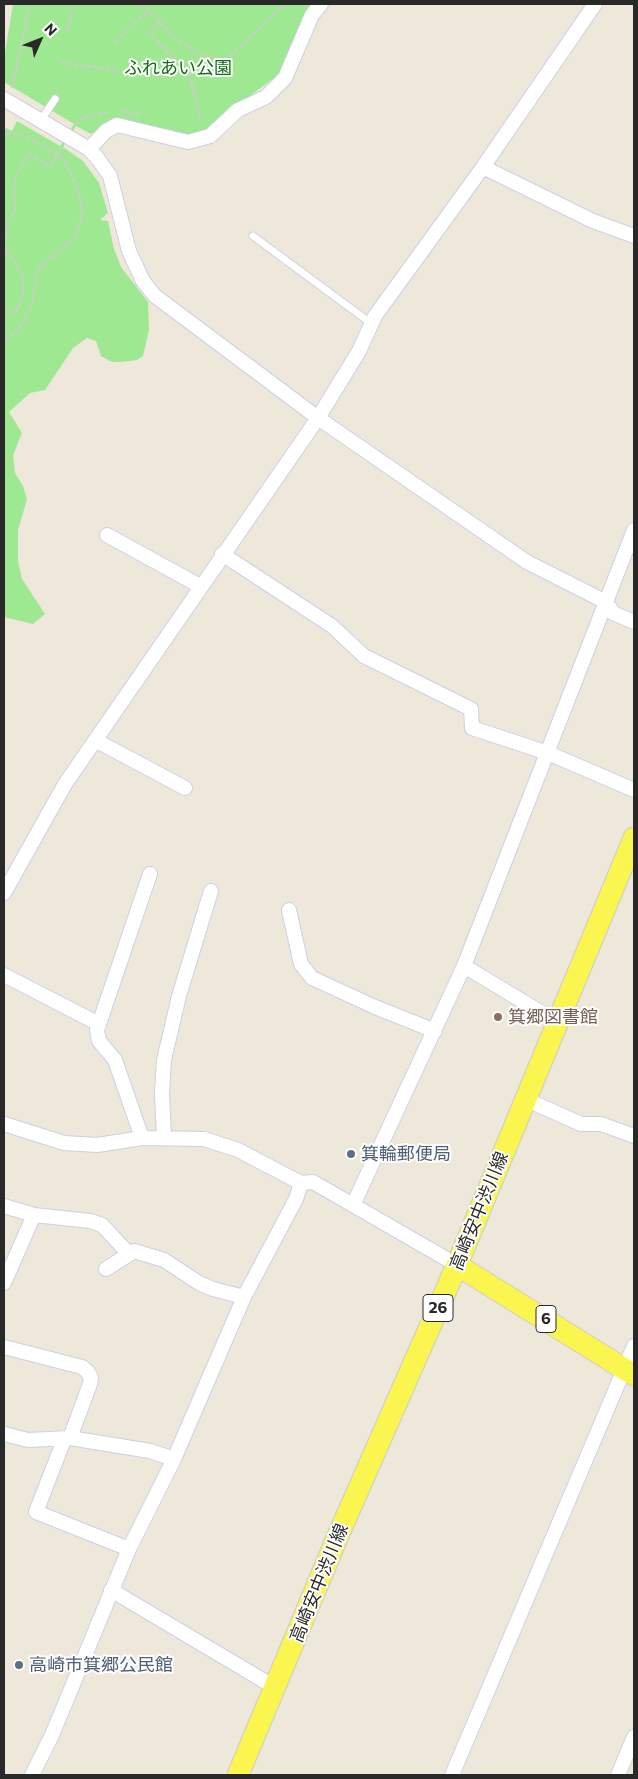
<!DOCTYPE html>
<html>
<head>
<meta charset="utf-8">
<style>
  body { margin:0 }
  #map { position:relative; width:638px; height:1779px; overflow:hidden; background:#ede8da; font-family:Commissioner,sans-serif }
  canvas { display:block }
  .frame { position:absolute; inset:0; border:5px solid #292929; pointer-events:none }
  .north { position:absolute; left:15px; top:15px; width:50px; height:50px; -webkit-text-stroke:4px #fff; paint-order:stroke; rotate:46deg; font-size:14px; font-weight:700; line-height:20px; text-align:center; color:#292929 }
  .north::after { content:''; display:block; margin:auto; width:18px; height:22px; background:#292929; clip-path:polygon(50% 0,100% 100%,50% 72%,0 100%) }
</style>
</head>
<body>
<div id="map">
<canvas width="638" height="1779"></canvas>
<div class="frame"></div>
<div class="north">N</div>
</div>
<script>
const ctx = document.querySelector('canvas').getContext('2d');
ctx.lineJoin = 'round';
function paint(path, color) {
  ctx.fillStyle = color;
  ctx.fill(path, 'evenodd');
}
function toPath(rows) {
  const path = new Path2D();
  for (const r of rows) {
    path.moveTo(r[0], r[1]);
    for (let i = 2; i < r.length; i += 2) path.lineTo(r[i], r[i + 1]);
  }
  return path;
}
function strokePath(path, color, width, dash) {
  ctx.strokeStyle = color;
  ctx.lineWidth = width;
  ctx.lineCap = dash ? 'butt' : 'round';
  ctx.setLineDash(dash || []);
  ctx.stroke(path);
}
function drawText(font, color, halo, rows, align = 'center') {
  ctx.font = font + ' Commissioner,"Noto Sans JP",sans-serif';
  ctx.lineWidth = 4;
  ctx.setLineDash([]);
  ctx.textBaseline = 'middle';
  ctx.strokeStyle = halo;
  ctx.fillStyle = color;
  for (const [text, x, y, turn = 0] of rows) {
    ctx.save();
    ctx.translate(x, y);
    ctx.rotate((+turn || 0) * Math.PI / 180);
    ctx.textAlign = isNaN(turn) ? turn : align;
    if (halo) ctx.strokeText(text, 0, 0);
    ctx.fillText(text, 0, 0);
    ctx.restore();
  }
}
const green = toPath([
  [13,4,313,4,286,64,278,75,235,107,214,127,197,137,109,122,91,134,76,126,63,147,83,161,99,183,108,213,100,220,108,221,114,249,121,267,148,302,149,330,143,356,137,360,122,362,112,362,101,356,96,341,87,338,73,348,45,390,30,393,9,412,22,433,13,455,15,473,23,486,27,499,18,530,18,561,22,579,45,614,33,624,4,617,4,133,6,128,12,131,17,121,60,146,74,124,4,82,4,59]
]);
const path = toPath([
  [142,4,175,38,205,57,224,62,285,4],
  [160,21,150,33,190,76,201,123],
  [66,32,72,10],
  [115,42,149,10],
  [61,63,120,70],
  [12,88,30,4],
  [123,111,142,115],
  [75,125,83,117,110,112],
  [4,260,6,230,15,210,14,186,15,177,30,154,50,167,62,147],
  [4,317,10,312,16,312,24,291,22,274,6,249],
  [4,339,13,334,24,321,32,304,38,267,67,245,76,235,82,215,80,196,68,166,58,155,25,136,7,133]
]);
const service = toPath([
  [41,120,55,99],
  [253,236,372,324]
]);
const minor = toPath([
  [4,99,89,149,98,159,110,176,129,251,143,281,155,296,318,418,527,562,606,602,613,613,634,622],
  [89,149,106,131,117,125,188,142,210,136,238,110,266,97,285,78,312,15,321,4],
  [483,167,593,221,634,236],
  [107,535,200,586],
  [222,554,332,626,364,656,471,709,472,728,548,753,634,790],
  [95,740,185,788],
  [4,893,65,784,318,418,359,351,375,316,483,167,595,4],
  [289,910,301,964,312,978,375,1007,435,1031],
  [464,966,557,1022],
  [4,975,99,1024],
  [525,1099,581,1124,601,1124,634,1136],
  [4,1124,64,1143,97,1145,142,1138,204,1139,238,1150,301,1183],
  [164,1137,162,1094,164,1060,179,996,211,891],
  [142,1138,115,1060,99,1041,97,1030,150,874],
  [353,1205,464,966,634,530],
  [4,1206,34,1215,90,1221,102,1225,128,1253],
  [106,1269,134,1251,164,1260,199,1283,213,1289,244,1297],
  [4,1283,34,1215],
  [4,1347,82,1367,88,1372,91,1378,90,1384,70,1438],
  [4,1434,28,1440,70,1438,150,1451,174,1459],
  [64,1440,36,1512,129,1549],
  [111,1590,276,1688],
  [32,1775,52,1735,129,1549,174,1459,244,1297,296,1199,301,1183,313,1182,457,1265],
  [452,1775,634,1346],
  [618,1775,634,1737]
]);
const primary = toPath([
  [457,1265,634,1375],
  [238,1775,337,1538,457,1265,634,838]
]);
const markers = [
  [498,1017,5,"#8d6e63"],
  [351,1154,5,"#5c6f8a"],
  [19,1665,5,"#5c6f8a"]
];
const shields = [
  [438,1308,30],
  [546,1319,20]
];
const shieldNames = [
  ["26",438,1308],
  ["6",546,1319]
];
const parkNames = [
  ["ふれあい公園",178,68]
];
const educationNames = [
  ["箕郷図書館",508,1017]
];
const serviceNames = [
  ["箕輪郵便局",361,1154],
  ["高崎市箕郷公民館",29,1665]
];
const streetNames = [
  ["高崎安中渋川線",479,1211,-68],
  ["高崎安中渋川線",319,1583,-68]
];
paint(green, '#9ee891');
strokePath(service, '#cfcfe3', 9);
strokePath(minor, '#cfcfe3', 16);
strokePath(primary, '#ccc', 23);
strokePath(path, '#ccc', 2.5, [4, 2.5]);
strokePath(service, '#fff', 7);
strokePath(minor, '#fff', 14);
strokePath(primary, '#fbf550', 21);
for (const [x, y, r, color] of markers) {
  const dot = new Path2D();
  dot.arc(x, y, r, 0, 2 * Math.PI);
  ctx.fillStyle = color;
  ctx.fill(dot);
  strokePath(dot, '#fff', 2);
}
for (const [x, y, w] of shields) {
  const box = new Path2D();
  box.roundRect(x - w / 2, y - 13.5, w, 27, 4);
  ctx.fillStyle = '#fff';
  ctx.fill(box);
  strokePath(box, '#292929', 1);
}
drawText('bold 16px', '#292929', null, shieldNames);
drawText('18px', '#156b14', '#fff', parkNames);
drawText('18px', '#785e54', '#fff', educationNames, 'left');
drawText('18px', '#4e5e75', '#fff', serviceNames, 'left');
drawText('18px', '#292929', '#fff', streetNames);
</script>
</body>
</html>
